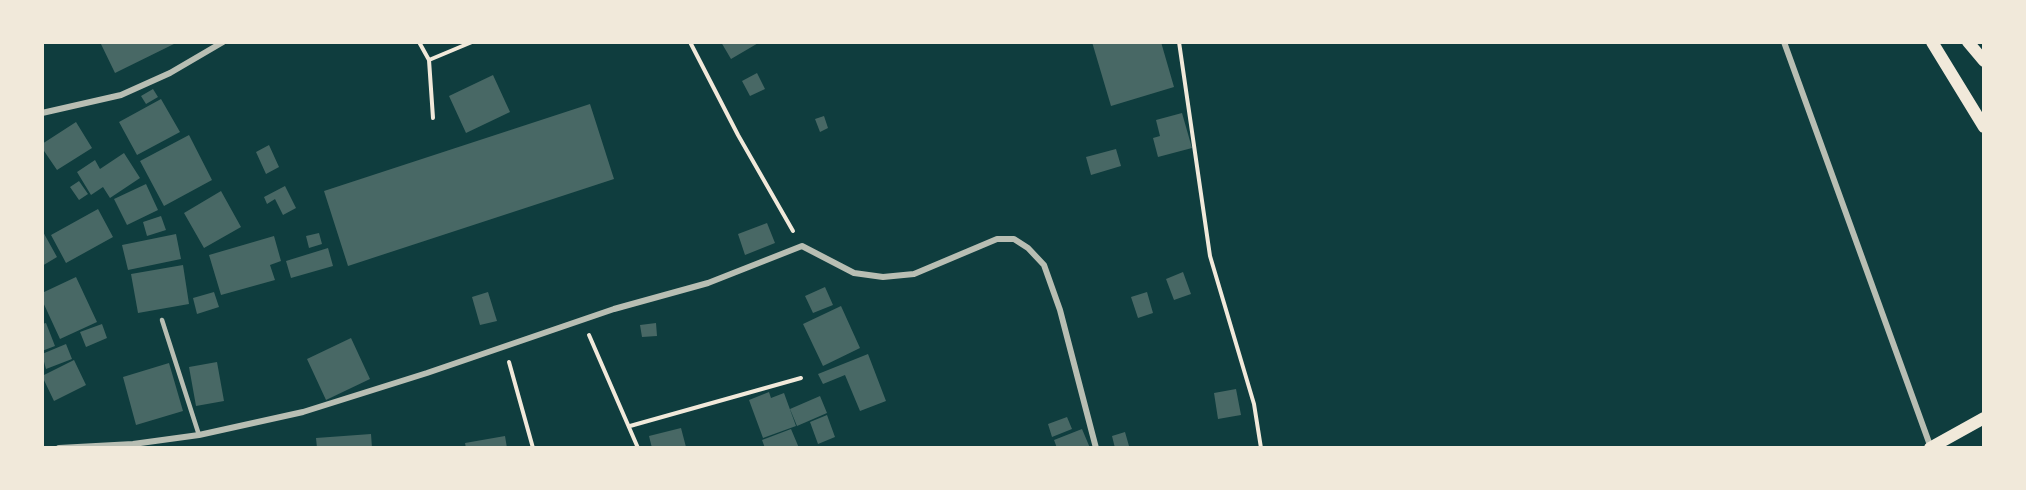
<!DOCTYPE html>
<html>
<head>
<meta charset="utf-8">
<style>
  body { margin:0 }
  #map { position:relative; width:2026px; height:490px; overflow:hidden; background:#0f3d3e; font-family:Roboto,sans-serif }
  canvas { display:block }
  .frame { position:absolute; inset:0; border:44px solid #f1e9da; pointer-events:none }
</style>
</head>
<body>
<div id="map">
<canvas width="2026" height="490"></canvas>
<div class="frame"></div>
</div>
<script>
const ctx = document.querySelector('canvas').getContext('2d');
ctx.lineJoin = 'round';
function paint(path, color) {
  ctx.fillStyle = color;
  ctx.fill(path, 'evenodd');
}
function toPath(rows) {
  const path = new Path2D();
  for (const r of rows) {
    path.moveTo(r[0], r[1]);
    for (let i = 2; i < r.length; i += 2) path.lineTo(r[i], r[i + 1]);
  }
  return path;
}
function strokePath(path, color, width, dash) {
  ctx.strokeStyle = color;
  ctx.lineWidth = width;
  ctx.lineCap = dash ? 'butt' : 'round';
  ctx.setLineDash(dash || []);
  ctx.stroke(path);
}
const building = toPath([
  [100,42,178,42,115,73],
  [721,42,760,42,731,59],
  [1092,42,1161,42,1174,87,1111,106],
  [757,73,765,89,750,96,742,81],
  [493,75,510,112,466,133,449,96],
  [153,89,158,97,146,104,141,96],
  [161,99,180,132,137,155,119,122],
  [590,104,614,179,348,266,324,191],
  [1182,113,1192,148,1158,157,1153,138,1160,136,1156,120],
  [824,116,828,128,820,132,815,119],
  [76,122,92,148,57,170,42,148,42,144],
  [189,135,212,180,164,206,140,161],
  [269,145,279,167,266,174,256,152],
  [1116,149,1121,166,1091,175,1086,157],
  [124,153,140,178,110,198,103,187,91,195,77,172,95,160,100,169],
  [79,181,88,194,79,200,70,187],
  [146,184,158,210,127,225,114,199],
  [285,186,296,208,283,215,275,199,267,204,264,197],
  [221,191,241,227,204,248,184,213],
  [98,209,113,237,66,263,51,235],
  [161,216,166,230,147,236,143,222],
  [767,223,775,243,745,255,738,234],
  [42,230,57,257,42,266],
  [319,233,322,244,309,248,306,236],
  [176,234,181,259,128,270,122,245],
  [274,236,281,261,270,265,275,280,221,295,209,255],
  [328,248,333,266,291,278,286,261],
  [183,265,189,304,138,313,131,274],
  [1183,272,1191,294,1174,300,1166,279],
  [76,277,97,322,60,339,42,300,42,293],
  [825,287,833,305,813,313,805,296],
  [214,292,219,307,197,314,193,298],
  [488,292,497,321,480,325,472,297],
  [1147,292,1153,313,1138,318,1131,297],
  [841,306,860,348,823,366,803,324],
  [46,323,55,346,42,351,42,324],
  [656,323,657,336,642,337,640,325],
  [102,324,107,338,86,347,80,332],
  [351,338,370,379,326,400,307,359],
  [66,344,72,359,46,369,42,354],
  [868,354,886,401,860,411,845,375,823,384,818,374],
  [74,360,86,385,54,401,42,376],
  [217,362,224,401,196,406,189,367],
  [169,363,183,411,136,425,123,377],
  [1236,389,1241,415,1218,419,1214,393],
  [769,392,771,398,784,393,796,426,763,438,749,400],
  [820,396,827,413,797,426,790,409],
  [827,415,835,437,818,444,810,422],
  [1067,417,1072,429,1052,437,1048,424],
  [681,428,686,447,652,448,649,436],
  [791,429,799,448,765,448,762,440],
  [1082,429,1090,448,1057,448,1054,440],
  [1125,432,1129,446,1115,448,1112,436],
  [371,434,372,448,317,448,316,438],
  [505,436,507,448,466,448,465,443]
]);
const path = toPath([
  [419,42,429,60,433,118],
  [690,42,738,135,793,231],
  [1179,42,1210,256,1254,404,1261,448],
  [429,60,472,42],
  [589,335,638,448],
  [509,362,533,448],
  [630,426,801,378]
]);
const service = toPath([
  [162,320,199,435]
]);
const minor = toPath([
  [1784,42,1931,448],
  [42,113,121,95,170,73,223,42],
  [59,448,133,444,199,435,303,412,427,373,614,309,708,283,802,246,854,273,883,277,914,274,997,239,1014,239,1028,248,1044,265,1060,310,1096,448]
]);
const secondary = toPath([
  [1932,42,1984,127],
  [1968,42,1984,61],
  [1930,448,1984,418]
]);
paint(building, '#486865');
strokePath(path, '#f1e9da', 4);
strokePath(service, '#b8beb3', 4.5);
strokePath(minor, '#b8beb3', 6);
strokePath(secondary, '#f1e9da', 12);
</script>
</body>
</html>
